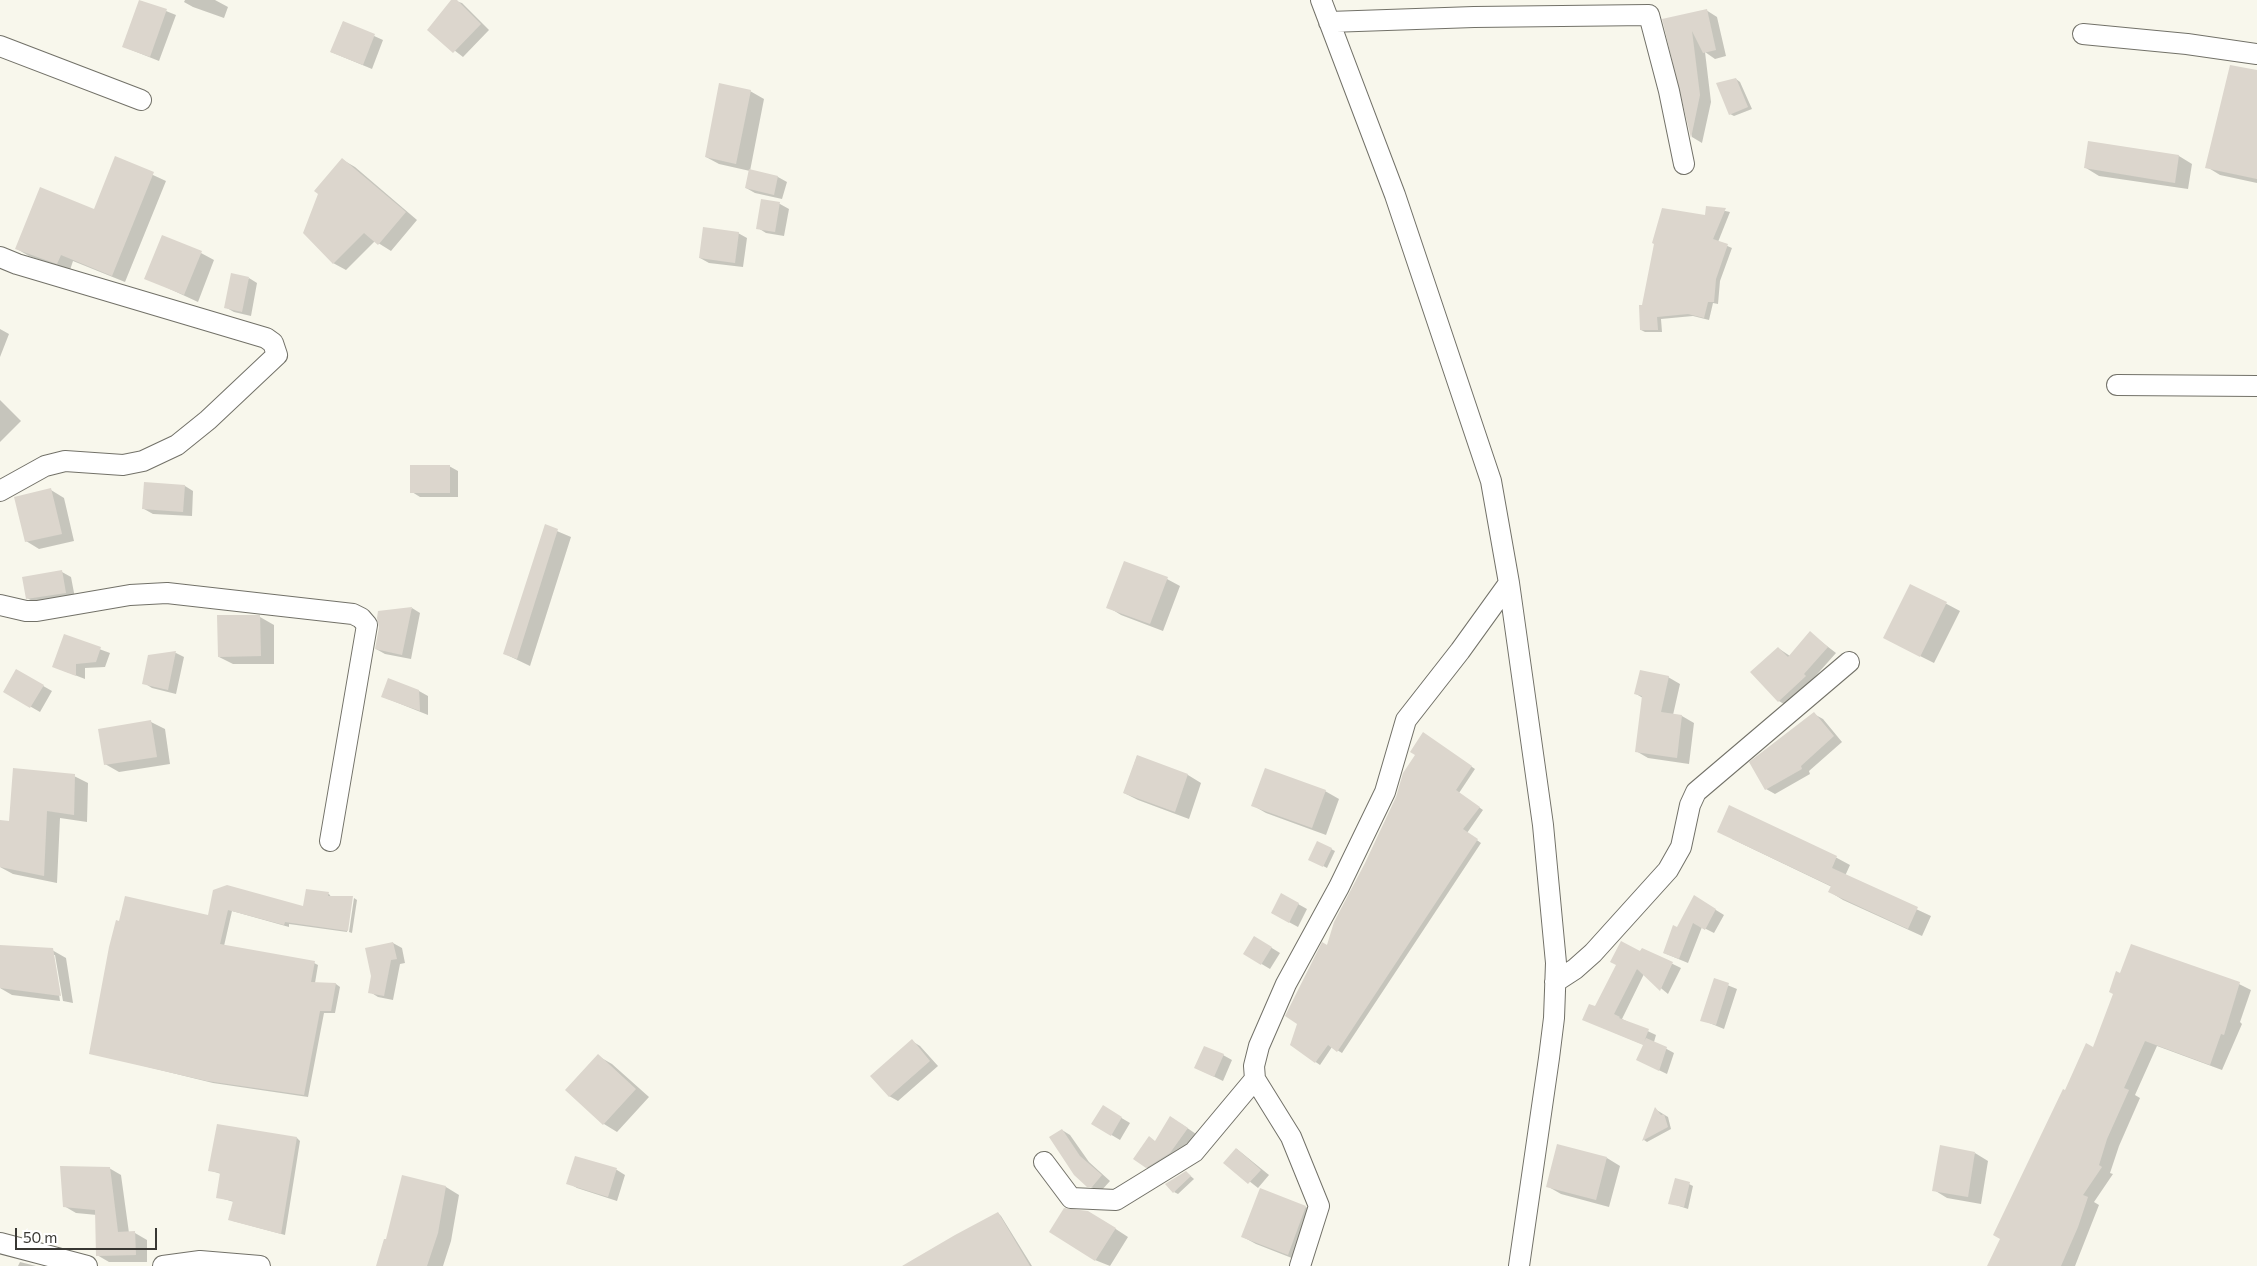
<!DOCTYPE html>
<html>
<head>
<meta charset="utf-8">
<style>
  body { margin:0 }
  #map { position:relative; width:2257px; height:1266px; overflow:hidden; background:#f8f7ec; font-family:Commissioner,sans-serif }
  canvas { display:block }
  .scale { position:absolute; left:15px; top:1228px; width:142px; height:22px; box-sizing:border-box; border:2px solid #383733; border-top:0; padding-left:6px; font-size:15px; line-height:18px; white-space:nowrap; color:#383733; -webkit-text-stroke:4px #fff; paint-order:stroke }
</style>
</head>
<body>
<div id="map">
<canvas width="2257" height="1266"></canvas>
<div class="scale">50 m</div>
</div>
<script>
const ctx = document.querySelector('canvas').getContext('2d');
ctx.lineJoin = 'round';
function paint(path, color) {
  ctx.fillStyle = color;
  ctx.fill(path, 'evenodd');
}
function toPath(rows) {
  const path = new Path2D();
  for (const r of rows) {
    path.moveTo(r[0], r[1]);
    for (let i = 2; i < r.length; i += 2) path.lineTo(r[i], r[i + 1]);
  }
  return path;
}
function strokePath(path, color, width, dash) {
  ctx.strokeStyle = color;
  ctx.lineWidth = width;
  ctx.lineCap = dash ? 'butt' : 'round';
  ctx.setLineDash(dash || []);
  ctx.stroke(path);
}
const shadow = toPath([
  [185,0,215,0,228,7,224,18,193,7,184,2],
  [452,0,462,3,489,30,463,57,428,30],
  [141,1,176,15,159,61,124,47],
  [1706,10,1717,17,1726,56,1715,59,1705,52,1711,102,1702,143,1692,137,1664,20],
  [343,22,383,40,372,69,331,52],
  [2257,71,2257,183,2220,175,2207,167],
  [1736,79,1740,82,1752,109,1734,116,1730,114],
  [750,91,764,99,750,171,719,164,706,157],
  [2179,156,2192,164,2188,189,2099,176,2086,168],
  [116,158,166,181,125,282,73,261,70,270,29,256,17,249,95,211],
  [343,160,355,167,417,220,391,251,375,241,346,270,333,263],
  [750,171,778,177,787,182,782,199,755,193,746,188],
  [762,200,780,204,789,209,784,236,766,233,758,228],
  [1707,207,1730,212,1718,242,1732,248,1720,281,1718,304,1713,303,1709,320,1693,316,1661,319,1662,332,1645,332,1641,330,1643,306,1706,216],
  [738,233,747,238,743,267,709,263,700,258],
  [201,253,214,260,198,302,146,278],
  [249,278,257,283,251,316,234,312,225,307],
  [0,329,9,334,0,357],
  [0,400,21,421,0,442],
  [449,466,458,471,458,497,420,497,412,492],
  [185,486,193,491,192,516,153,514,144,509],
  [51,490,64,498,74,541,39,549,26,541],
  [545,526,571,537,530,666,505,654],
  [62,572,71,577,75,598,36,603,27,598],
  [1167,579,1180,586,1163,631,1121,615,1108,607],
  [1911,585,1960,611,1934,663,1898,645],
  [412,608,420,613,411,659,385,654,376,649],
  [260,617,274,625,274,664,233,664,219,657],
  [1810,633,1836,653,1812,680,1814,681,1787,706,1779,701,1778,648,1790,656],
  [64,636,110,653,105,667,85,668,85,679,54,667],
  [176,653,184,657,176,694,152,688,144,683,149,656],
  [17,671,52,691,40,712,5,692],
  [1668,677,1680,684,1673,715,1682,716,1694,723,1689,764,1648,758,1636,751,1643,698,1636,694],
  [419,691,428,696,428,715,383,697],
  [1814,714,1823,719,1842,742,1809,771,1810,774,1775,794,1766,789],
  [151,722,165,729,170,764,119,772,105,764],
  [1427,736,1475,769,1459,793,1483,810,1467,833,1481,843,1342,1053,1332,1047,1320,1065,1291,1045,1327,946],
  [1137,756,1188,775,1201,783,1189,819,1138,800,1124,793],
  [74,776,88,783,87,822,60,818,57,883,13,874,0,867,0,846,10,822],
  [1325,791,1339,799,1326,835,1266,813,1252,805],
  [1730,807,1837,858,1850,865,1845,876,1931,916,1922,936,1843,900,1830,892,1832,887,1732,839],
  [1331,849,1335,851,1327,868,1310,859],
  [307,890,329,894,332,898,354,898,352,898,347,932,289,924,289,927,232,911,224,946,314,963,318,965,315,983,336,984,340,987,335,1013,324,1013,308,1097,213,1083,91,1053,209,916,214,891,304,908],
  [1282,895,1307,909,1298,927,1272,913],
  [354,898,357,900,352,933,349,932],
  [1703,902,1724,915,1714,933,1702,927,1688,963,1664,953],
  [1254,937,1280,953,1270,969,1245,954],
  [393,943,402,948,405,963,400,964,393,1000,378,997,370,992],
  [1642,949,1681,968,1668,994,1644,974,1622,1019,1656,1035,1654,1042,1674,1053,1667,1074,1646,1064,1644,1045,1584,1020],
  [52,950,66,958,73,1003,63,1001,55,955,53,955,60,1001,12,995,0,988,0,963],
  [1715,980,1737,989,1724,1029,1702,1020],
  [2239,984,2251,990,2240,1022,2242,1024,2222,1070,2157,1046,2135,1095,2140,1098,2119,1146,2110,1173,2113,1174,2094,1202,2099,1205,2075,1266,1989,1266,2066,1092,2094,1048],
  [912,1041,920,1046,938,1066,898,1101,889,1096],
  [1223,1055,1232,1060,1223,1081,1196,1068],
  [598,1056,612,1064,649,1097,617,1132,604,1124],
  [1103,1107,1130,1123,1120,1140,1093,1124],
  [1655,1109,1668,1117,1671,1129,1647,1142,1644,1140],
  [1180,1123,1196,1134,1179,1158,1155,1172,1146,1167,1155,1142],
  [1062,1130,1070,1135,1089,1162,1110,1181,1101,1191,1088,1186],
  [297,1138,300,1141,285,1235,233,1221,234,1202,217,1197,221,1174,209,1170],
  [1237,1149,1269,1175,1258,1188,1225,1162],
  [1975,1153,1988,1161,1981,1204,1947,1198,1934,1190],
  [576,1157,617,1170,625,1175,617,1201,577,1188,568,1183],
  [1607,1158,1620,1166,1609,1207,1561,1194,1547,1186],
  [109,1168,121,1175,129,1233,135,1233,147,1240,147,1262,109,1262,97,1255,97,1215,76,1213,64,1206],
  [1186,1172,1194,1179,1178,1194,1174,1192],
  [403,1176,446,1187,459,1195,451,1241,443,1266,378,1266,387,1241],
  [1689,1184,1693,1186,1688,1209,1670,1203],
  [1306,1207,1319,1215,1302,1262,1256,1244,1243,1237],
  [998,1213,1001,1216,1032,1266,905,1266],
  [1102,1220,1128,1237,1110,1266,1095,1260],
  [20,1262,36,1266,18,1266]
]);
const building = toPath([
  [139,0,167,9,150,57,122,47],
  [451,0,457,0,481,24,453,53,427,30],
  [1707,9,1716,50,1703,53,1692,31,1700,95,1691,138,1662,19],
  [343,21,375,34,363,65,330,52],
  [2230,65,2257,70,2257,179,2205,168],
  [1736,78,1748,107,1729,115,1716,83],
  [719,83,751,90,736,164,705,157],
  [2088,141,2179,155,2175,183,2084,168],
  [115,156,154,172,112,276,61,255,57,264,15,249,40,187,94,209],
  [342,158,406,212,378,245,364,233,333,264,303,233,318,194,314,191],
  [749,169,778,176,774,195,745,188],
  [761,199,780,202,775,232,756,229],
  [1706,206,1726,208,1713,239,1728,244,1716,279,1714,302,1708,302,1704,318,1688,314,1657,317,1658,330,1640,330,1639,305,1642,305,1654,244,1652,243,1662,208,1705,215],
  [703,227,739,232,735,263,699,258],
  [162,235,202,251,184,295,144,279],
  [231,273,249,277,242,312,224,308],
  [410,465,450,465,450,493,410,493],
  [144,482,185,485,183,512,142,509],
  [51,488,62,534,25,542,14,497],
  [545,524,558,529,517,659,503,654],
  [1124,561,1168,577,1150,624,1106,608],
  [62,570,66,593,26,599,22,577],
  [1910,584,1947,602,1920,657,1883,638],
  [412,607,402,655,375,649,379,627,377,618,378,611],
  [217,615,260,615,261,656,218,657],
  [1810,631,1828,647,1804,674,1806,676,1778,702,1750,672,1778,647,1788,657],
  [64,634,101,647,96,662,76,664,76,676,52,667],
  [176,651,168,690,142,684,148,655],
  [16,669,44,685,30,708,3,692],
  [1640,670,1669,676,1661,712,1682,715,1677,758,1635,752,1642,696,1634,694],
  [388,678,419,690,420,711,381,697],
  [1814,712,1834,736,1801,766,1802,769,1765,790,1749,762],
  [151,720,157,757,104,765,98,729],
  [1423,732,1472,766,1456,790,1480,807,1463,829,1478,839,1337,1052,1328,1045,1315,1063,1290,1045,1297,1024,1285,1016,1322,942,1327,945,1334,922,1365,863,1396,797,1403,773,1415,755,1410,752],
  [1137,755,1188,774,1175,812,1123,793],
  [13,768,75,774,74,815,47,811,44,876,0,867,0,820,9,821],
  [1265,768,1326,790,1312,828,1251,806],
  [1729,805,1837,856,1832,868,1918,907,1908,929,1828,892,1831,886,1717,832],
  [1317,841,1332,848,1323,867,1308,860],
  [227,885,303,906,306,889,329,892,328,896,353,896,348,931,285,922,284,925,228,910,220,944,315,961,311,982,336,983,331,1011,320,1011,304,1095,207,1081,89,1054,109,947,116,920,119,921,125,896,208,915,213,890],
  [1281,893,1299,903,1289,923,1271,913],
  [1694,895,1716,909,1705,930,1693,923,1679,959,1663,953,1673,925,1677,927],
  [1254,936,1272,947,1261,965,1243,954],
  [1621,941,1640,951,1642,948,1673,962,1660,991,1637,969,1614,1014,1620,1017,1619,1018,1649,1029,1644,1042,1646,1038,1667,1047,1659,1071,1636,1060,1643,1045,1582,1020,1589,1004,1595,1006,1616,965,1610,962],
  [393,942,397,959,391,960,384,996,368,993,371,976,365,948],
  [2131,944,2240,982,2224,1035,2221,1034,2210,1065,2145,1041,2124,1088,2129,1090,2107,1139,2099,1165,2102,1167,2083,1195,2088,1197,2078,1227,2061,1266,1987,1266,2000,1239,1993,1235,2063,1089,2065,1090,2086,1043,2093,1047,2113,994,2109,992,2116,971,2120,973],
  [0,945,53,948,61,996,0,988],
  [1714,978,1729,983,1716,1025,1700,1021],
  [912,1039,930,1061,889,1097,870,1076],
  [1204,1046,1224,1054,1214,1077,1194,1068],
  [598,1054,636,1089,603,1125,565,1090],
  [1103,1105,1122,1117,1111,1136,1091,1124],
  [1655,1107,1661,1115,1664,1114,1668,1127,1642,1141],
  [1170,1116,1188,1128,1170,1153,1146,1168,1133,1159,1149,1136,1155,1141],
  [217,1124,297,1137,281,1234,228,1220,233,1201,216,1198,220,1173,208,1171],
  [1062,1129,1080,1156,1102,1175,1092,1187,1087,1187,1074,1175,1049,1137],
  [1557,1144,1607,1157,1596,1200,1546,1187],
  [1940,1145,1975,1152,1968,1197,1932,1191],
  [1236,1148,1261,1170,1248,1184,1223,1163],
  [575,1156,617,1168,608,1197,566,1184],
  [60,1166,110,1167,118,1232,135,1231,136,1255,96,1256,95,1210,63,1207],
  [1186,1171,1191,1176,1173,1193,1165,1184],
  [402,1175,446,1186,438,1233,427,1266,376,1266,384,1239,386,1239],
  [1675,1178,1690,1182,1684,1207,1668,1204],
  [1260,1188,1306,1206,1288,1255,1241,1237],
  [1064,1208,1088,1211,1116,1228,1095,1261,1049,1232],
  [998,1212,1030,1266,902,1266,955,1235]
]);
const minor = toPath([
  [1321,0,1395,195,1491,481,1509,583,1543,825,1556,963,1554,1018,1549,1058,1519,1266],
  [1329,22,1474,17,1649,15,1669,91,1684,164],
  [2083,34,2187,44,2257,54],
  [0,46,141,100],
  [0,257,17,264,266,338,273,343,277,355,208,420,177,445,143,461,123,465,65,461,45,466,0,491],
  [2117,385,2257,386],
  [0,605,26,611,37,611,130,595,167,593,353,614,361,618,367,625,330,841],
  [1555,982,1575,969,1593,953,1668,870,1681,847,1690,805,1696,792,1849,662],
  [1044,1162,1071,1198,1116,1200,1194,1152,1255,1079],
  [0,1243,87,1266],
  [163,1266,200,1261,260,1266],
  [1300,1266,1319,1206,1291,1137,1255,1079,1254,1066,1259,1046,1286,984,1339,887,1385,792,1406,720,1460,651,1509,583]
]);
paint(shadow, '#0003');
paint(building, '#dcd6cd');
strokePath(minor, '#727168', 22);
strokePath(minor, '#fff', 20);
</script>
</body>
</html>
